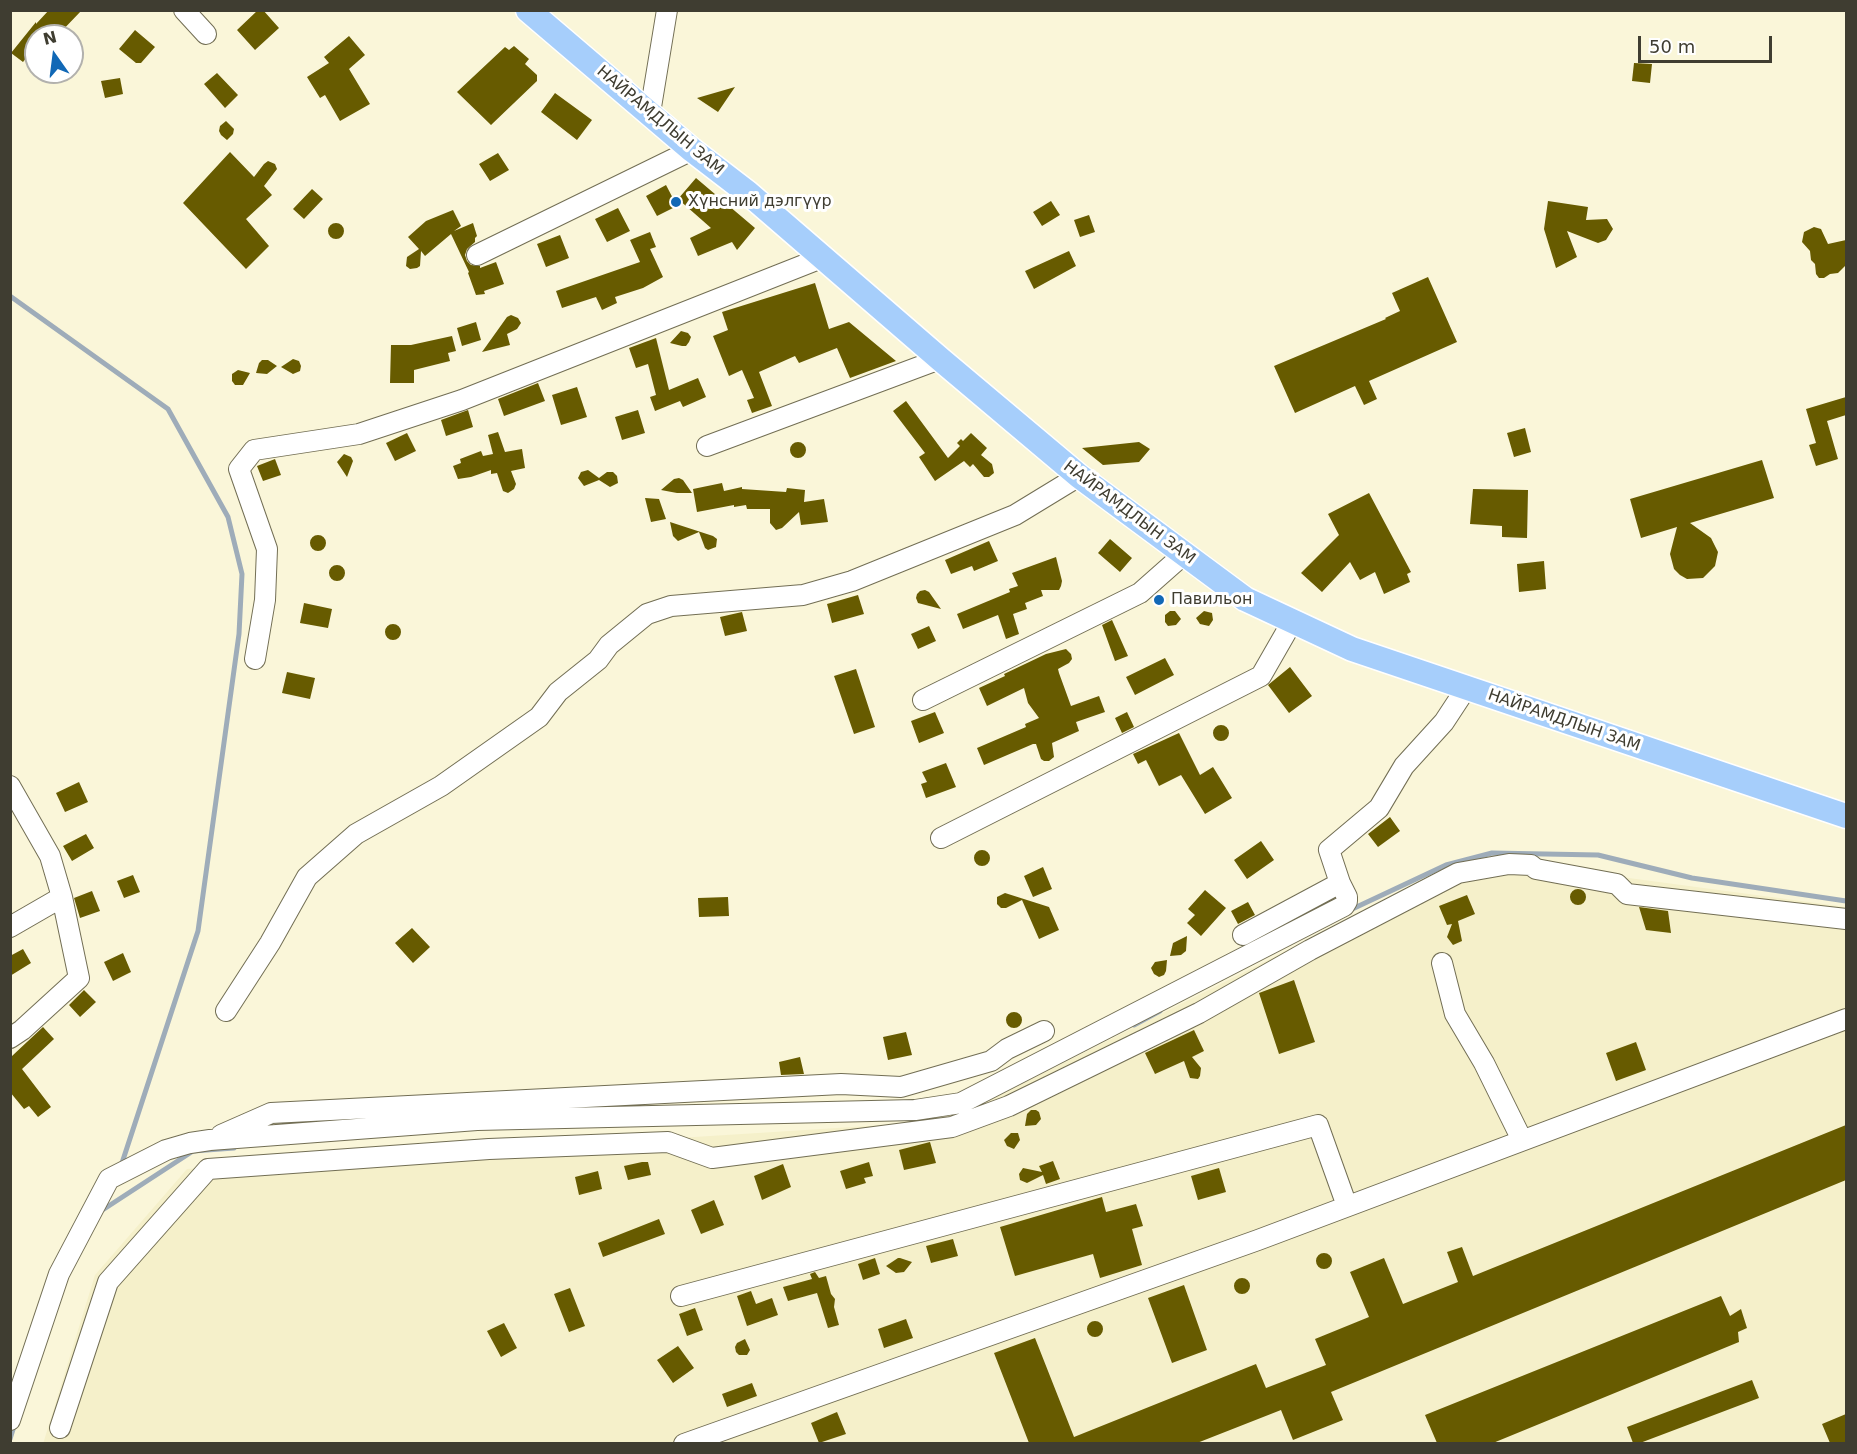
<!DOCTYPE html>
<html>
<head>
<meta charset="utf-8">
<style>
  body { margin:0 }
  #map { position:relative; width:1857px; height:1454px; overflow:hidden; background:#faf6d9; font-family:"DejaVu Sans",sans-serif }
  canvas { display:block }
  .frame { position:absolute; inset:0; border:12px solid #3f3d31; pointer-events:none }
  .north { position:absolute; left:24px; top:24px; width:60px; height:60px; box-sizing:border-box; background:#fff; border:2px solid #b2b1ad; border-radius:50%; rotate:346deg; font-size:16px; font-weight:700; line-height:24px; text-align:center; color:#3f3d31 }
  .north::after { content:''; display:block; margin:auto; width:21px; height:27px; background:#1168b6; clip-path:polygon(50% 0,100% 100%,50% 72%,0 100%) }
  .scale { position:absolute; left:1638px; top:36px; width:134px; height:27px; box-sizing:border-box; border:3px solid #3f3d31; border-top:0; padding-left:8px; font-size:18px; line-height:21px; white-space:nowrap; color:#3f3d31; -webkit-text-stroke:4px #fff; paint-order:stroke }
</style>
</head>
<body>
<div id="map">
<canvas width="1857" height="1454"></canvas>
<div class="frame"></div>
<div class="north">N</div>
<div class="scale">50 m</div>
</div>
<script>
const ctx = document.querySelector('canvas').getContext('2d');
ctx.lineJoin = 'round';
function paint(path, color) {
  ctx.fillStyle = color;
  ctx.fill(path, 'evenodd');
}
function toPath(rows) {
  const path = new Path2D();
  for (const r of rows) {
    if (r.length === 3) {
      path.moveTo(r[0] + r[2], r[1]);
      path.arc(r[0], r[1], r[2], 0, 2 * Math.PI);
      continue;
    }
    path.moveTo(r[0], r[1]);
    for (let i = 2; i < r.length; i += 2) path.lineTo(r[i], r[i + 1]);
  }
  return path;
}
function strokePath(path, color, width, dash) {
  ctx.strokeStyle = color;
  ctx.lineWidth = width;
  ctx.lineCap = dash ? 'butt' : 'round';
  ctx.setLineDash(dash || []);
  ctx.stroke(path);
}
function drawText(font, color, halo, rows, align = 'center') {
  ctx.font = font + ' "DejaVu Sans",sans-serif';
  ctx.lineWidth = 6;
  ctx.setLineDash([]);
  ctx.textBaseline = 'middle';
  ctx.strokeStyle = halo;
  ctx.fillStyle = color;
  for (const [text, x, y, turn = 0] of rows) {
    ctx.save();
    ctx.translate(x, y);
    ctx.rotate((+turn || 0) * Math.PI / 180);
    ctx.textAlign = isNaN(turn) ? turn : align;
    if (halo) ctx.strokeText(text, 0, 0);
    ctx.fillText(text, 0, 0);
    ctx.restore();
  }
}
const built = toPath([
  [1494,860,1846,907,1846,1443,43,1444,95,1275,187,1169,948,1121,1449,869]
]);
const stream = toPath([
  [10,296,168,409,228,517,242,574,239,634,198,931,121,1166],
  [1348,911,1446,865,1492,853,1598,855,1692,878,1846,901],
  [1134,1025,1160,1011],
  [104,1209,193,1151,234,1148],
  [10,1439,15,1423]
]);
const building = toPath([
  [49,10,82,10,57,36,36,36,36,46,23,62,11,53,36,22,36,24],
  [258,10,263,10,279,28,255,50,237,30],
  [135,30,155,47,141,63,136,63,119,49],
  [349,36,365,55,349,69,370,104,340,121,325,95,320,98,307,77,329,63,324,57],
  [514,46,529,59,525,64,537,75,537,81,491,125,457,92,505,47,509,50],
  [1634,63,1652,64,1650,83,1632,81],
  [217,73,238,95,225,108,204,84],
  [120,78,123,94,105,98,101,81],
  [735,87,718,112,697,98],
  [555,93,592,120,577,140,541,112],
  [226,121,234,129,233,134,227,140,221,135,219,131,220,126],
  [230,152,254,177,264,164,268,161,275,164,277,169,264,186,272,195,246,219,269,246,246,269,183,203],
  [498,153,509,170,490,181,479,164],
  [696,178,755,228,737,250,732,242,698,256,690,238,711,228,678,199],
  [666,185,677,206,657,216,646,196],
  [312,189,323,199,304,219,293,209],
  [1051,201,1060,215,1042,226,1033,212],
  [1548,201,1588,207,1586,220,1607,219,1613,229,1606,240,1598,243,1567,231,1577,257,1556,268,1544,229],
  [618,208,630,231,607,242,595,219],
  [453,210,461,226,454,231,473,223,477,236,475,238,475,242,467,249,465,255,467,261,471,265,480,266,480,268,496,262,504,284,484,291,485,294,476,295,468,273,469,272,451,234,425,256,421,251,420,266,417,268,410,269,406,266,407,257,419,249,408,237,426,221],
  [1089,215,1095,232,1080,237,1074,220],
  [336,231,8],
  [1814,227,1821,229,1828,244,1846,240,1846,265,1838,273,1830,274,1824,278,1819,278,1816,274,1815,264,1811,260,1810,251,1802,242,1804,232],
  [650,232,656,247,650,249,663,277,643,288,615,297,617,303,602,310,596,297,562,308,556,291,640,262,630,240],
  [560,235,569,258,546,267,537,244],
  [1069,251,1076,266,1034,289,1025,271],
  [1428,277,1457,342,1369,381,1377,399,1364,405,1355,386,1295,413,1274,366,1386,319,1385,318,1400,311,1392,293],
  [815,283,829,329,849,322,896,361,850,378,837,348,799,363,795,356,759,372,772,406,752,413,747,400,754,398,742,370,729,376,713,336,728,330,722,312],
  [511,315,518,318,521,323,517,329,507,334,510,345,482,352,507,317],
  [476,322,481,340,462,346,457,328],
  [681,331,688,333,691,337,689,342,686,346,682,346,670,343],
  [452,336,456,351,448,353,450,361,414,370,414,383,390,383,391,345,411,345],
  [656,338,669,390,698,378,706,397,683,407,680,401,655,411,650,397,656,395,648,364,636,368,629,348],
  [293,359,299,361,301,366,300,371,293,374,281,367],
  [262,360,268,360,277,366,267,374,256,373,259,363],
  [238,370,250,373,243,385,235,385,232,381,232,374],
  [538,383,545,401,504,416,498,399],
  [577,387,587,417,561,425,552,395],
  [1846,397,1846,415,1827,421,1838,459,1816,466,1809,445,1816,443,1806,409],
  [906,401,948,458,960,446,957,443,961,439,963,441,971,433,987,448,981,455,992,464,994,473,989,477,984,477,973,464,970,467,964,461,935,481,919,457,925,453,893,411],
  [468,410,473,427,446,436,441,420],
  [638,410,645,433,622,440,615,417],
  [1525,428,1531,452,1514,457,1507,433],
  [498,432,505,452,522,449,525,468,511,471,516,484,514,489,508,493,503,491,497,473,491,474,491,470,471,477,458,479,453,466,461,463,460,459,481,451,483,456,493,454,488,435],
  [407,433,416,451,395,461,386,443],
  [1139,442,1150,449,1139,462,1103,465,1082,448],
  [798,450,8],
  [344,454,351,457,353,461,347,477,337,462],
  [275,459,281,475,263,481,257,466],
  [1762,460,1774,498,1690,523,1711,538,1718,552,1715,566,1703,578,1687,579,1680,575,1674,569,1670,554,1677,527,1641,538,1630,499],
  [588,470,599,478,607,472,613,472,617,476,618,483,610,487,599,480,584,486,578,478,581,472],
  [679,478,683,480,692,493,677,493,661,490,674,479],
  [722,483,724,491,742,487,742,489,786,492,787,488,805,490,804,502,824,499,828,522,801,525,799,512,782,528,776,530,770,523,770,509,747,509,746,505,734,507,734,505,697,512,693,489],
  [1473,489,1528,490,1527,538,1502,537,1502,526,1470,524],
  [1369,493,1411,572,1407,574,1410,582,1384,594,1375,572,1360,580,1350,562,1322,592,1301,573,1339,535,1328,514],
  [645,498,659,499,666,519,651,522],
  [670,522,713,536,717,539,716,547,708,550,705,548,699,532,678,541,673,536],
  [318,543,8],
  [1110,539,1132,558,1120,572,1098,553],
  [989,541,998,561,974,571,972,566,951,574,945,560],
  [1056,557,1062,581,1061,586,1059,590,1041,590,1043,596,1025,603,1027,609,1013,614,1019,634,1006,639,998,615,963,629,957,614,1010,592,1009,589,1018,586,1012,573],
  [1544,561,1546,589,1519,592,1517,564],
  [337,573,8],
  [925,590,929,592,941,609,918,603,916,598,917,594,920,591],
  [858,595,864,614,832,623,827,604],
  [304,603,332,609,328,628,300,623],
  [1175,611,1181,619,1176,625,1168,626,1165,622,1165,615,1170,611],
  [1204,611,1212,613,1213,620,1209,626,1200,624,1196,618],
  [742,612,747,631,725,636,720,617],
  [1112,620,1128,656,1115,661,1102,625],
  [393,632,8],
  [929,626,936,641,918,649,911,634],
  [1066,649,1071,654,1072,659,1069,663,1058,669,1059,673,1071,706,1099,696,1105,712,1076,722,1079,731,1052,743,1054,757,1049,761,1044,761,1041,759,1036,744,1033,744,984,765,977,748,1026,727,1025,724,1039,718,1028,703,1024,688,987,706,979,688,1005,676,1004,674,1046,654],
  [1165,658,1174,675,1135,695,1126,677],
  [1290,667,1312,696,1289,713,1268,685],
  [856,669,875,727,854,734,834,676],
  [287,672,315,678,310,699,282,693],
  [935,712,944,733,919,743,911,721],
  [1127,712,1134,727,1122,733,1115,718],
  [1221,733,8],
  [1179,733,1200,775,1213,767,1232,798,1205,814,1181,775,1159,786,1146,760,1138,764,1133,754],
  [946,763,956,787,926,798,921,784,927,782,922,772],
  [79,782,88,802,65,812,56,793],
  [1390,817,1400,831,1378,847,1368,834],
  [86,834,94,848,72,861,63,846],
  [1261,841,1274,860,1247,879,1234,860],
  [982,858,8],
  [1043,867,1052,889,1033,897,1024,876],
  [133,875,140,892,124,898,117,881],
  [1578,897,8],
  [1205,890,1226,908,1201,936,1187,923,1195,915,1188,909],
  [92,891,100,911,80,918,74,898],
  [1005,893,1049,907,1059,930,1039,939,1022,900,1006,908,1001,908,997,904,997,897],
  [1467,895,1475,914,1458,921,1462,941,1453,945,1447,937,1452,924,1447,925,1439,906],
  [728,897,729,916,699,917,698,898],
  [1248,902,1255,915,1238,924,1231,911],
  [1639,907,1668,911,1671,933,1646,930],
  [412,928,430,947,413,963,395,943],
  [1187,936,1186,951,1181,955,1170,956,1173,943],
  [23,949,31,963,10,976,10,956],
  [123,953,131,972,113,981,104,962],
  [1167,960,1166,971,1164,975,1159,977,1154,974,1151,968,1155,962],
  [1294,980,1315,1042,1279,1054,1259,993],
  [84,990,96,1002,80,1017,69,1005],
  [1014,1020,8],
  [43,1027,54,1039,22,1069,51,1107,38,1117,29,1106,24,1109,10,1092,10,1055,12,1056],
  [1194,1030,1204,1051,1192,1057,1201,1068,1200,1076,1198,1079,1190,1078,1184,1061,1155,1074,1145,1053],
  [906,1032,912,1055,888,1060,883,1037],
  [1636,1042,1646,1070,1616,1081,1606,1053],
  [800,1057,804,1074,781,1075,779,1062],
  [1031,1110,1036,1110,1039,1112,1041,1119,1036,1125,1025,1126,1027,1114],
  [1846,1125,1846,1180,1331,1392,1343,1420,1293,1440,1281,1410,1197,1443,1029,1443,994,1353,1035,1338,1074,1437,1256,1364,1266,1388,1326,1365,1315,1339,1369,1317,1350,1272,1384,1258,1403,1304,1458,1282,1447,1252,1462,1247,1473,1276],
  [1011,1133,1018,1133,1020,1140,1014,1149,1007,1146,1004,1140],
  [930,1142,936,1163,904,1170,899,1150],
  [1053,1161,1060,1179,1046,1184,1043,1175,1027,1183,1020,1180,1019,1174,1023,1168,1042,1172,1039,1166],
  [642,1162,648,1162,651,1175,628,1180,624,1166],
  [869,1162,873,1176,864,1178,866,1183,846,1189,840,1171],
  [783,1164,791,1187,762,1200,754,1176],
  [1219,1168,1226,1192,1198,1200,1191,1176],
  [598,1171,602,1189,579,1195,575,1177],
  [1102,1197,1106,1212,1136,1204,1143,1226,1132,1229,1142,1265,1100,1278,1093,1254,1015,1276,1000,1227],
  [714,1200,724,1225,701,1234,691,1210],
  [659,1219,665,1234,603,1257,598,1243],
  [953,1239,958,1256,931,1263,926,1246],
  [1324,1261,8],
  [875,1258,880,1274,863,1280,858,1264],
  [898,1258,900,1258,912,1262,904,1272,896,1273,886,1266],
  [815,1272,819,1278,826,1276,831,1294,835,1299,834,1307,839,1325,828,1328,817,1293,788,1301,783,1287,812,1279,810,1274],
  [1242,1286,8],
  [1184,1285,1207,1350,1172,1363,1148,1298],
  [570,1288,585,1326,569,1332,554,1294],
  [751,1291,756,1304,772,1298,778,1315,747,1326,737,1296],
  [1721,1296,1730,1316,1741,1309,1747,1328,1738,1332,1739,1342,1493,1443,1437,1443,1425,1415],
  [695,1308,703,1330,687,1336,679,1314],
  [906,1319,913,1338,884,1348,878,1329],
  [1095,1329,8],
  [504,1323,517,1348,501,1357,487,1331],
  [745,1339,750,1350,747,1355,739,1355,736,1352,735,1347,737,1343],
  [678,1346,694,1368,673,1383,657,1360],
  [1752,1380,1759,1398,1640,1443,1633,1443,1627,1427],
  [752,1383,757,1396,727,1407,722,1394],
  [837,1412,846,1434,819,1443,811,1423],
  [1846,1414,1846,1443,1830,1443,1822,1424]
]);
const minor = toPath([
  [184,10,206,34],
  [650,113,667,10],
  [477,255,692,150],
  [707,446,940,359],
  [255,659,265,600,267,549,239,469,254,450,359,434,462,400,824,257],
  [923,700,1140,593,1183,555],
  [10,786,50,856,62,897,79,978,22,1030,10,1038],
  [941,838,1261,676,1292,622],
  [10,927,62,897],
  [1243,935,1340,883,1329,850,1379,808,1404,766,1444,722,1467,687],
  [1442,963,1455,1014,1484,1063,1522,1140],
  [226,1011,270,943,307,877,356,834,441,786,539,717,558,692,598,660,609,645,647,614,671,606,803,595,852,581,1015,515,1079,476],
  [221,1135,271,1113,841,1084,901,1087,991,1061,1007,1049,1044,1031],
  [681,1296,1318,1125,1347,1206],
  [10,1420,59,1274,109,1179,166,1150,190,1143,210,1140,477,1120,915,1110,961,1103,1344,906,1347,901,1347,897,1340,883],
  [60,1428,108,1282,208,1169,489,1149,668,1142,712,1158,952,1127,1009,1106,1199,1013,1310,950,1458,873,1509,864,1531,865,1536,869,1617,884,1627,894,1846,919],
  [684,1444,1258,1240,1846,1019]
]);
const major = toPath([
  [528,10,692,150,748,193,940,359,1079,476,1245,599,1352,649,1846,816]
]);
const markers = [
  [676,202,6,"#1168b6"],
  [1159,600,6,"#1168b6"]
];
const streetNames = [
  ["НАЙРАМДЛЫН ЗАМ",660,121,40],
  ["НАЙРАМДЛЫН ЗАМ",1129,513,37],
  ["НАЙРАМДЛЫН ЗАМ",1564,721,19]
];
const poiNames = [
  ["Хүнсний дэлгүүр",688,202],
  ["Павильон",1171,600]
];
paint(built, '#f5f0ca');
strokePath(stream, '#9eacb9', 5);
paint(building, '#675b00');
strokePath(minor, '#726e54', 22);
strokePath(major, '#fff', 27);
strokePath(minor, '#fff', 20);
strokePath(major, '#a6cefb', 24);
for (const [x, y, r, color] of markers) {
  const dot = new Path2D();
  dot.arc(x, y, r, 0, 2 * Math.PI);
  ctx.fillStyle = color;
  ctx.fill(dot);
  strokePath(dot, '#fff', 2);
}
drawText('16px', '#3f3d31', '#fff', streetNames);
drawText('16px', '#3f3d31', '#fff', poiNames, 'left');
</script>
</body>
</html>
